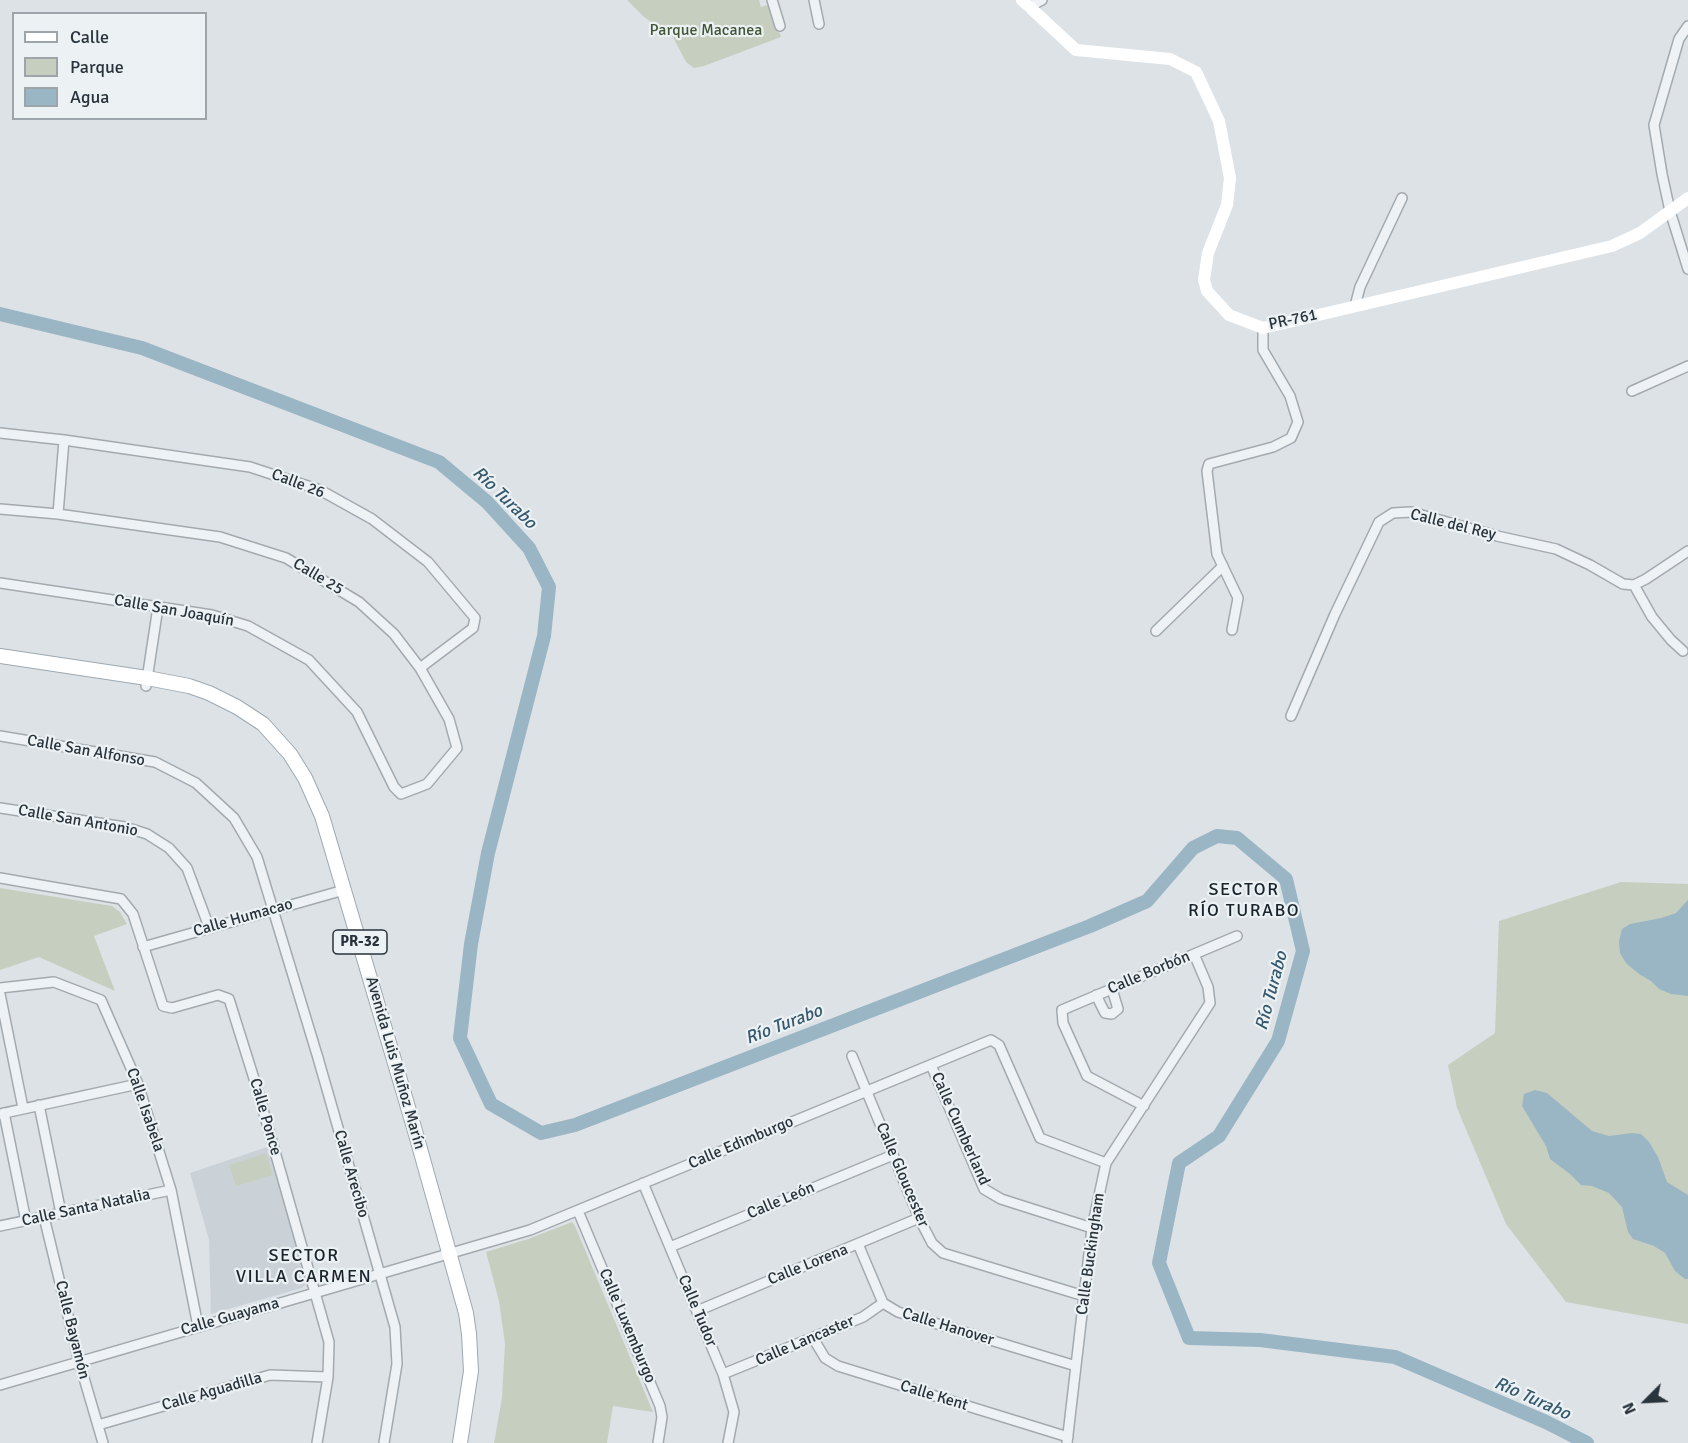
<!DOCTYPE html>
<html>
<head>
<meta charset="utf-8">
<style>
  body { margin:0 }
  #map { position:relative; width:1688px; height:1443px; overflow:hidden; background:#dde2e6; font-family:Signika,sans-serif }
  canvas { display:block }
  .legend { position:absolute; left:12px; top:12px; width:195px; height:108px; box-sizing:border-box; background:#ecf1f4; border:2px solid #9ea5aa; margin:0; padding:8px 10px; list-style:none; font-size:18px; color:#28333b }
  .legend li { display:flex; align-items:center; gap:12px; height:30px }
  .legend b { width:30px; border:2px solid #9ea5aa }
  .north { position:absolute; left:1616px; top:1371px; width:60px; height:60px; -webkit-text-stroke:4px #ecf1f4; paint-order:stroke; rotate:246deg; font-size:16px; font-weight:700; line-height:24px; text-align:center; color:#28333b }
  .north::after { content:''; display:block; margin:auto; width:21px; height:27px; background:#28333b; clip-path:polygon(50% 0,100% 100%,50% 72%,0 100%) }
</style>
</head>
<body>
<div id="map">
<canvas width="1688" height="1443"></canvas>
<ul class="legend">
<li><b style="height:8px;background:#fff"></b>Calle</li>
<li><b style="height:16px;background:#c6cfbf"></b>Parque</li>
<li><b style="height:16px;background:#9ab6c4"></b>Agua</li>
</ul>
<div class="north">N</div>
</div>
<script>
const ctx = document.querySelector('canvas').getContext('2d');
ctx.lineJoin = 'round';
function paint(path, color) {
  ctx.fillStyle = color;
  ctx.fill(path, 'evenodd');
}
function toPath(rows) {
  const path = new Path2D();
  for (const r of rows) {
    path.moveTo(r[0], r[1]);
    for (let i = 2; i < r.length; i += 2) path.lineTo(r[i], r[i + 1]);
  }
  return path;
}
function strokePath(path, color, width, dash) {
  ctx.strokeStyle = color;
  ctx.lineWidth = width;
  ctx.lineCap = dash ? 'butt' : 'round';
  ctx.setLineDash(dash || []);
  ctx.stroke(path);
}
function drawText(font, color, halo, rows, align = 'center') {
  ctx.font = font + ' Signika,sans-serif';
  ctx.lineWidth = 4.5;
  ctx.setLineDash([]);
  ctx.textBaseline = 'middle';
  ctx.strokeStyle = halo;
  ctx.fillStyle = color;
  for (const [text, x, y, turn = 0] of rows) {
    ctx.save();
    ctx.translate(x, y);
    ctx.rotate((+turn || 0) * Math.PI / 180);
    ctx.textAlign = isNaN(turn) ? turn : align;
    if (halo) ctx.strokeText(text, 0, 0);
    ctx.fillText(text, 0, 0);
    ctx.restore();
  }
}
const built = toPath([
  [267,1147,307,1281,305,1285,302,1288,211,1314,209,1240,190,1173]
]);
const green = toPath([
  [627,0,759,0,761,7,770,4,781,37,704,66,694,68,686,62,673,37,644,17],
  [1621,882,1688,884,1688,1324,1566,1302,1506,1224,1457,1108,1448,1065,1495,1033,1499,921],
  [0,888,112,906,120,912,127,924,94,936,115,991,39,957,0,970],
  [266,1153,273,1175,236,1186,229,1165],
  [572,1222,575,1226,653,1412,613,1406,607,1443,494,1443,502,1398,505,1344,499,1301,486,1252,528,1239]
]);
const water = toPath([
  [1688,900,1688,996,1671,994,1659,989,1651,981,1639,974,1626,963,1620,953,1619,941,1622,929,1630,924,1661,918,1676,913],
  [1535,1090,1547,1093,1592,1131,1609,1136,1632,1133,1641,1134,1649,1142,1658,1157,1667,1182,1688,1195,1688,1279,1685,1279,1675,1271,1665,1253,1654,1246,1633,1239,1628,1232,1622,1207,1609,1193,1592,1186,1581,1185,1570,1174,1550,1159,1546,1146,1522,1106,1524,1094]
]);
const river = toPath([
  [0,314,142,348,439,462,487,502,529,548,549,587,544,636,488,853,471,944,460,1038,491,1104,541,1133,575,1125,1090,926,1147,901,1193,848,1217,836,1237,838,1286,879,1303,951,1278,1041,1219,1136,1179,1163,1159,1263,1189,1338,1260,1340,1395,1357,1546,1422,1587,1443]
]);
const street = toPath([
  [772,0,780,26],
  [814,0,819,24],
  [1029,7,1042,0],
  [1688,26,1679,39,1654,125,1662,174,1670,211,1688,269],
  [1355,306,1360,287,1402,198],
  [1632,391,1688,366],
  [0,433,64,440,250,467,320,490,372,519,428,562,475,618,473,628,420,668],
  [0,509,58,514,220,537,286,558,359,602,394,634,420,668,449,719,457,748,427,784,401,794,394,787,357,712,309,660,248,626,212,615,0,583],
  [58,514,64,440],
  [1634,585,1652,617,1671,640,1683,651],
  [1232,630,1238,598,1217,554,1207,471,1209,464,1273,447,1291,438,1298,422,1290,396,1263,350,1263,328],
  [1156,631,1223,566],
  [146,686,158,607],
  [1291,716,1335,614,1379,522,1393,513,1411,512,1497,536,1556,549,1590,565,1623,584,1634,585,1646,579,1688,551],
  [0,736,155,762,196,783,234,818,257,857,318,1058,395,1327,397,1364,384,1443],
  [0,808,125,827,147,834,169,848,187,868,209,927],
  [0,878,121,899,133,914,163,1006,172,1008,218,995,229,999,256,1085,329,1342,328,1377,317,1443],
  [143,947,344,890],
  [0,988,54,982,101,1000,138,1084,171,1190,198,1326],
  [0,994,23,1108],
  [1096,995,1105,1013,1112,1014,1118,1009,1112,989],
  [852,1056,919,1218,932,1243,943,1253,1084,1296],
  [931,1065,984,1189,1001,1199,1092,1228],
  [39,1105,61,1213],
  [1144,1106,1087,1076,1063,1023,1062,1010,1237,936],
  [4,1113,26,1221],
  [0,1114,138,1084],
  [643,1183,723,1374,734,1412,728,1443],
  [578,1211,660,1406,662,1417,658,1443],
  [44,1217,79,1361,103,1443],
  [0,1226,171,1190],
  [858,1244,883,1303,898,1312,1076,1366],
  [670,1247,893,1155],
  [697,1311,919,1218],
  [813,1338,825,1358,838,1366,1068,1437],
  [723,1374,863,1317,883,1303],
  [0,1385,530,1230,991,1040,999,1045,1040,1138,1106,1163],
  [98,1425,270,1375,328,1377],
  [1067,1443,1092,1228,1106,1163,1210,1003,1208,987,1194,954]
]);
const secondary = toPath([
  [1022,0,1076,50,1170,59,1196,72,1219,121,1230,178,1227,205,1208,253,1204,280,1207,291,1229,315,1263,328,1612,246,1640,233,1688,198]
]);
const primary = toPath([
  [0,656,147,678,189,686,209,693,237,707,263,724,290,754,305,778,322,816,415,1131,466,1313,469,1334,471,1371,460,1443]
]);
const shields = [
  [360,942,54]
];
const shieldNames = [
  ["PR-32",360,942]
];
const parkNames = [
  ["Parque Macanea",706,31]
];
const streetNames = [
  ["PR-761",1293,320,-12],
  ["Calle 26",298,484,21],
  ["Calle del Rey",1453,525,14],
  ["Calle 25",318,577,31],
  ["Calle San Joaquín",174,611,10],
  ["Calle San Alfonso",86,751,10],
  ["Calle San Antonio",78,821,10],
  ["Calle Humacao",243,918,-16],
  ["Calle Borbón",1149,973,-23],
  ["Avenida Luis Muñoz Marín",395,1063,74],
  ["Calle Isabela",145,1110,71],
  ["Calle Ponce",265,1117,74],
  ["Calle Cumberland",960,1129,66],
  ["Calle Edimburgo",741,1143,-23],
  ["Calle Arecibo",351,1174,74],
  ["Calle Gloucester",902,1175,67],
  ["Calle León",781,1201,-23],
  ["Calle Santa Natalia",86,1208,-12],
  ["Calle Buckingham",1091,1254,-82],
  ["Calle Lorena",808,1265,-22],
  ["Calle Tudor",697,1311,67],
  ["Calle Guayama",230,1317,-16],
  ["Calle Luxemburgo",627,1326,67],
  ["Calle Hanover",948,1327,17],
  ["Calle Bayamón",72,1330,76],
  ["Calle Lancaster",805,1341,-23],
  ["Calle Aguadilla",212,1392,-16],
  ["Calle Kent",934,1396,17]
];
const waterNames = [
  ["Río Turabo",504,498,44],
  ["Río Turabo",1272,991,-75],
  ["Río Turabo",784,1025,-21],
  ["Río Turabo",1532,1399,24]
];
const neighbourhoodNames = [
  ["SECTOR",1244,890],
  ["RÍO TURABO",1244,911],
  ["SECTOR",304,1256],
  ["VILLA CARMEN",304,1277]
];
paint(built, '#cbd2d7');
paint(green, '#c6cfbf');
paint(water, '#9ab6c4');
strokePath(river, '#9ab6c4', 14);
strokePath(street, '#a3aaaf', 12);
strokePath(primary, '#9da9b1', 16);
strokePath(street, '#eff2f5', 9);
strokePath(secondary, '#fff', 12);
strokePath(primary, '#fff', 14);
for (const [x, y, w] of shields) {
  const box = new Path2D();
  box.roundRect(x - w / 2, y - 12, w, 24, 4.5);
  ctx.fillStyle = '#ecf1f4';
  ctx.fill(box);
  strokePath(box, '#28333b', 1.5);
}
drawText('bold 15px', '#28333b', null, shieldNames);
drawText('16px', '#425636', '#ecf1f4', parkNames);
drawText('16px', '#28333b', '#ecf1f4', streetNames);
drawText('italic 18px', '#35586c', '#ecf1f4', waterNames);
ctx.letterSpacing = '1.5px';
drawText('18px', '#1a242c', '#ecf1f4', neighbourhoodNames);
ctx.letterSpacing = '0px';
</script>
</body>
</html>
